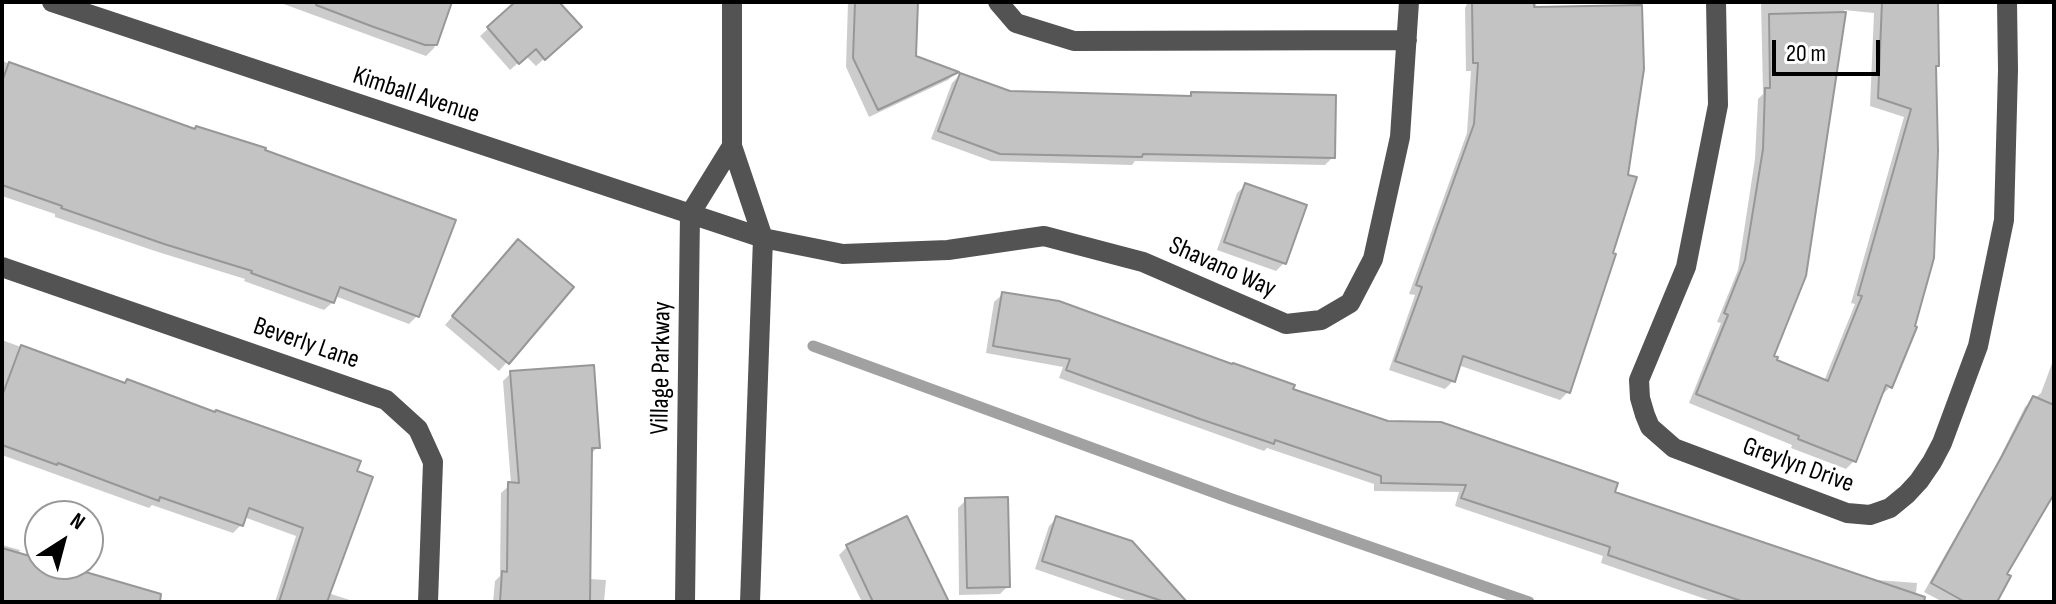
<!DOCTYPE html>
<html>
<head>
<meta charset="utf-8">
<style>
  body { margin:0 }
  #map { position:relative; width:2056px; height:604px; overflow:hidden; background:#fff; font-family:"Sofia Sans Condensed",sans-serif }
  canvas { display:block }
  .frame { position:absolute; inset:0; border:4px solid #000; pointer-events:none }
  .north { position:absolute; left:24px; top:500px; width:80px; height:80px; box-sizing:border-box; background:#fff; border:2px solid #999; border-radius:50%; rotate:36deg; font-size:22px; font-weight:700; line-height:32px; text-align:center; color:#000 }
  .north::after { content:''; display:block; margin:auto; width:28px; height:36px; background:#000; clip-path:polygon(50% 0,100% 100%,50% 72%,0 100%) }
  .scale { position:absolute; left:1772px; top:40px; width:108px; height:36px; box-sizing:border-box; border:4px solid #000; border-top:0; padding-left:10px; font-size:24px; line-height:28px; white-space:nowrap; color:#000; -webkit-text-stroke:6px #fff; paint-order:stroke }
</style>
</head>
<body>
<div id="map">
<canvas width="2056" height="604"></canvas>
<div class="frame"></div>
<div class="north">N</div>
<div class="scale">20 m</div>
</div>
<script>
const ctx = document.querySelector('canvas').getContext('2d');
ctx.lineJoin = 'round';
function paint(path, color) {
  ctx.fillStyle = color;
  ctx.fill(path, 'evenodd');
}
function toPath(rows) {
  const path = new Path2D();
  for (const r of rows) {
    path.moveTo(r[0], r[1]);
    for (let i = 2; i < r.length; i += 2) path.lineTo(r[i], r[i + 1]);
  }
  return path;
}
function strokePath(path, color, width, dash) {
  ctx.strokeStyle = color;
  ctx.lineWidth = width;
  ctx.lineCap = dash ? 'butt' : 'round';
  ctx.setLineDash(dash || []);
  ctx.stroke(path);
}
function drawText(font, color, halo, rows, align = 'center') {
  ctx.font = font + ' "Sofia Sans Condensed",sans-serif';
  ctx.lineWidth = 6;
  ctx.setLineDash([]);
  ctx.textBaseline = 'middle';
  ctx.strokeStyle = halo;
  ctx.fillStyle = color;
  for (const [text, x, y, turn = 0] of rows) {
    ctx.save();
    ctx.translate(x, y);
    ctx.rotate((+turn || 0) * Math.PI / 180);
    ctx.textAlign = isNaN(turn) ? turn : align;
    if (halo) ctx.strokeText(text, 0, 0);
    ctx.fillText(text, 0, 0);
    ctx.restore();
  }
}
const shadow = toPath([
  [278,2,450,2,434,48,426,56],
  [518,2,557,2,571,35,536,66,526,56,510,70,480,36],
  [848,2,916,2,914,58,955,73,948,80,869,117,846,67],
  [1468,2,1536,2,1568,392,1560,400,1458,365,1453,381,1445,389,1389,370,1415,295,1409,294,1467,133,1471,71,1466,71,1465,8],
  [1761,2,1936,2,1937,65,1934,68,1936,151,1931,269,1928,272,1891,386,1890,388,1890,384,1876,383,1889,388,1882,395,1881,394,1854,461,1846,469,1791,448,1792,445,1689,403,1721,323,1717,322,1738,270,1755,159,1758,99,1763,94],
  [1844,10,1874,13,1870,106,1904,117,1851,303,1855,304,1824,381,1775,361,1772,357,1805,276],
  [2,61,88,91,417,316,409,324,335,296,333,302,324,310,244,281,245,279,155,251,55,217,55,214,2,196],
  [2054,61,2054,203,2052,63],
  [960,75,1010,93,1188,98,1192,94,1333,157,1325,165,1135,161,1132,165,991,161,931,139,952,83],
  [1246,185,1284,263,1276,271,1217,250,1237,193],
  [510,250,572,287,499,371,445,325],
  [1003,294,1291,390,1612,493,1864,579,1917,583,1915,602,1714,602,1601,563,1603,556,1455,506,1459,492,1374,491,1374,484,1267,448,1264,451,1059,378,1063,367,986,353,994,302],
  [2,340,124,385,358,462,328,593,356,602,275,602,296,536,244,517,241,525,233,533,152,505,149,508,2,455],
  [2054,358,2054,490,1991,602,1943,602,1924,592,1995,467,2025,407,2041,393],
  [511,373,598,447,590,455,589,579,606,580,604,602,493,602,495,581,500,576,501,493,511,484,503,381],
  [966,500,1008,586,1000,594,959,595,958,508],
  [1057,518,1184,602,1131,602,1035,569,1049,526],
  [2,545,20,550,18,555,40,561,40,564,49,564,112,583,166,602,2,602],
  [847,547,947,602,862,602,839,555]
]);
const stream = toPath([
  [813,346,1229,498,1529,602]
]);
const building = toPath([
  [317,2,452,2,437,45,425,45,371,26,316,5,317,2],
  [515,2,559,2,582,27,545,60,536,49,519,64,487,27,515,2],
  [855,2,918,2,916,56,959,72,878,110,853,58,855,2],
  [1472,2,1534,2,1534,7,1642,5,1644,69,1628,175,1637,177,1613,253,1616,254,1570,393,1463,356,1455,382,1395,361,1422,287,1416,285,1474,124,1478,63,1473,63,1472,2],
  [1882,2,1938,2,1939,66,1936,66,1938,151,1934,258,1915,326,1917,327,1892,388,1886,385,1856,462,1798,439,1799,436,1696,394,1728,315,1724,313,1745,260,1763,149,1765,88,1770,88,1769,14,1846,12,1806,276,1774,356,1778,357,1777,360,1828,381,1862,296,1858,295,1911,109,1878,98,1882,2],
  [9,62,195,129,196,126,266,148,265,150,456,220,419,317,340,287,334,303,251,273,252,271,164,244,61,208,62,206,2,185,2,82,9,62],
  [960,73,1010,91,1191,96,1191,92,1336,95,1335,158,1143,154,1142,157,1000,154,938,131,960,73],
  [1245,183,1307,205,1286,264,1224,242,1245,183],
  [518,239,574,287,509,364,452,316,518,239],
  [1002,292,1059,301,1232,364,1233,363,1295,385,1293,389,1388,421,1441,422,1618,483,1615,492,1925,597,1924,602,1744,602,1608,555,1610,547,1461,498,1466,485,1381,483,1381,476,1275,440,1274,444,1200,419,1066,370,1070,359,993,346,1002,292],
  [21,345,125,383,127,379,215,412,216,410,361,461,357,471,373,477,327,602,279,602,303,528,249,508,243,526,160,497,159,501,58,463,57,465,2,445,2,396,21,345],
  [594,365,600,448,592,448,590,602,500,602,502,571,507,572,508,482,519,483,510,371,594,365],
  [2033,396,2054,405,2054,494,2007,574,2011,576,1997,602,1965,602,1931,583,2002,456,2033,396],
  [1008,497,1010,587,967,588,965,498,1008,497],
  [907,516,933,569,949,602,873,602,846,545,907,516],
  [1056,516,1132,541,1187,602,1165,602,1042,561,1056,516],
  [2,548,40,559,40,564,58,564,161,594,160,602,2,602,2,548]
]);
const minor = toPath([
  [52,2,763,238,843,254,948,250,1044,236,1143,262,1286,324,1321,320,1350,303,1373,259,1400,137,1409,2],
  [732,2,732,146,763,238,750,602],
  [998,2,1016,23,1074,41,1407,40],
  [1716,2,1718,105,1686,267,1639,380,1640,398,1645,415,1650,427,1674,448,1847,513,1870,515,1890,508,1907,494,1919,481,1932,462,1942,443,1978,346,2004,220,2008,70,2007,2],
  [2,267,386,400,418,429,433,462,428,602],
  [685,602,690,214,732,146]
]);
const streetNames = [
  ["Kimball Avenue",416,96,18],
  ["Shavano Way",1222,268,24],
  ["Beverly Lane",306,344,19],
  ["Village Parkway",662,368,-89],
  ["Greylyn Drive",1798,466,20]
];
paint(shadow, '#0003');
strokePath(stream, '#a1a1a1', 11);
paint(building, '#c3c3c3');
strokePath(building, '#979797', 2);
strokePath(minor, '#535353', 20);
drawText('26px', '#000', '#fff', streetNames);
</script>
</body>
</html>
